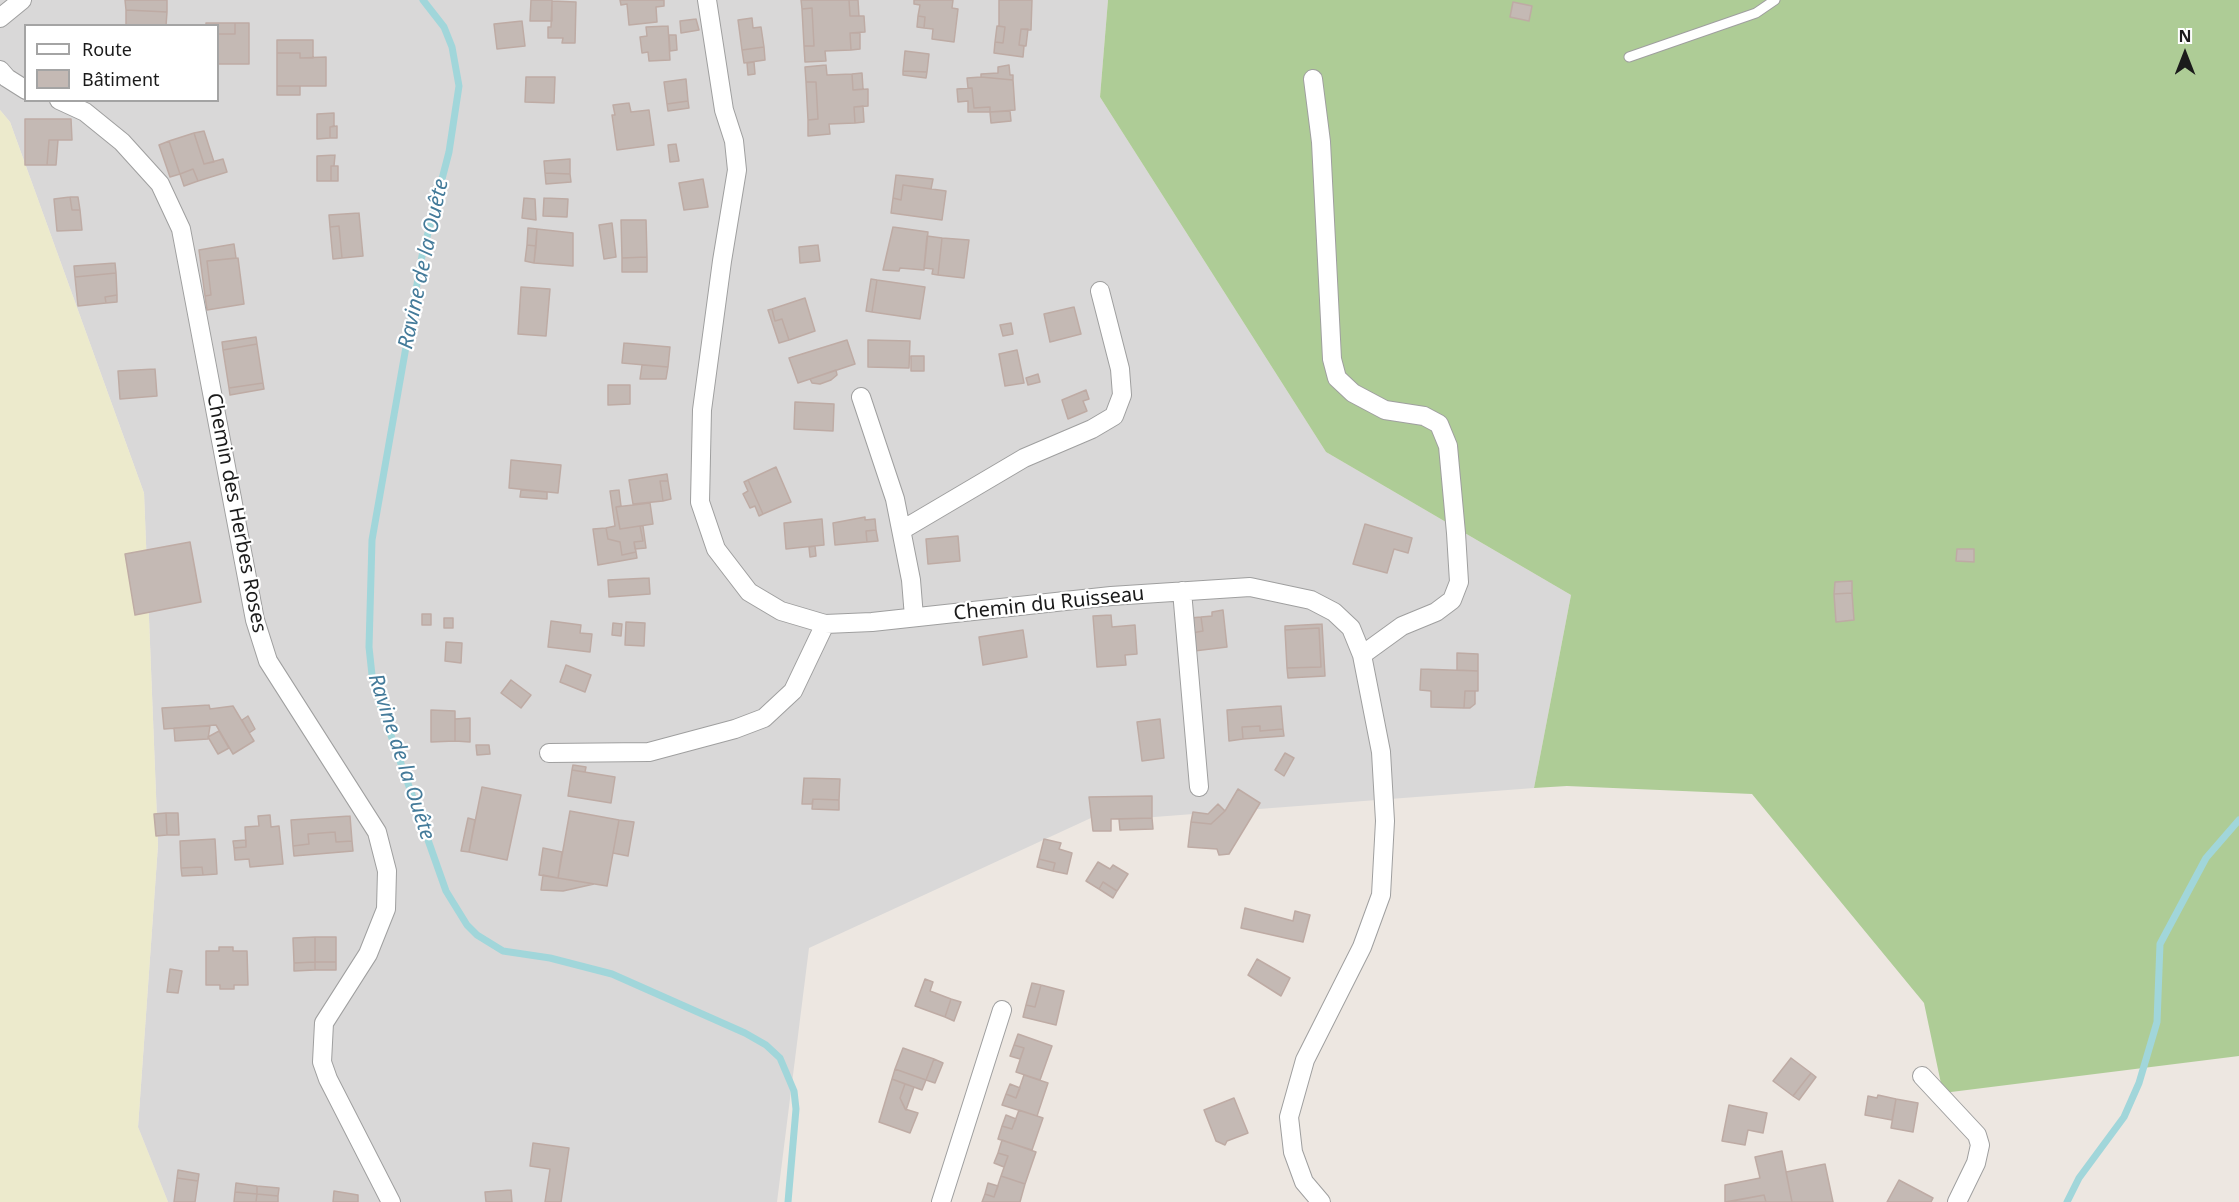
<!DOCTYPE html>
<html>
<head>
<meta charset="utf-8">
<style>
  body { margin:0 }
  #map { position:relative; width:2239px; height:1202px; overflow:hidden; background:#ede7e1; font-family:"Noto Sans",sans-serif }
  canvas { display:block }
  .legend { position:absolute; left:24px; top:24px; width:195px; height:78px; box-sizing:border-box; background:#fff; border:2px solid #a4a4a4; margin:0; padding:8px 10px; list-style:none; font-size:18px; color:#1b1b1b }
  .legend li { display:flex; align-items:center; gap:12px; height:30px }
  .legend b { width:30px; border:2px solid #a4a4a4 }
  .north { position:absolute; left:2155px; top:24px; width:60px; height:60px; -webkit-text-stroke:4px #fff; paint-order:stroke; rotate:0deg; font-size:16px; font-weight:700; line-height:24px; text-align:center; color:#1b1b1b }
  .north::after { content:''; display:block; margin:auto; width:21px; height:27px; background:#1b1b1b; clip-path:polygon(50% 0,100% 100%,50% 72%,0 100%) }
</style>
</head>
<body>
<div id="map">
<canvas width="2239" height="1202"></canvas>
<ul class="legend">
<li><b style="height:8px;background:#fff"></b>Route</li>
<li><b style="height:16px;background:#c4b9b4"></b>Bâtiment</li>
</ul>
<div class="north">N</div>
</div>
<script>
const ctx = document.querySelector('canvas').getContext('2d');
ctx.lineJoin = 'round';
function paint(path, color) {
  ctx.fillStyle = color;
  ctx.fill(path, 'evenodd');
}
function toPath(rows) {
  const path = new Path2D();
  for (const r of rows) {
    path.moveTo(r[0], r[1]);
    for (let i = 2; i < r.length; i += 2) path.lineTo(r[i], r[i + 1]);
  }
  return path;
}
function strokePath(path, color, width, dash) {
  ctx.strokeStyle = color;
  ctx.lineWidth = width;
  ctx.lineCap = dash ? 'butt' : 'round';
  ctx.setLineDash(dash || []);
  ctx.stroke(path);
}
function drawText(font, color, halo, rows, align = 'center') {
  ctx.font = font + ' "Noto Sans",sans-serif';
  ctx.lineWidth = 4.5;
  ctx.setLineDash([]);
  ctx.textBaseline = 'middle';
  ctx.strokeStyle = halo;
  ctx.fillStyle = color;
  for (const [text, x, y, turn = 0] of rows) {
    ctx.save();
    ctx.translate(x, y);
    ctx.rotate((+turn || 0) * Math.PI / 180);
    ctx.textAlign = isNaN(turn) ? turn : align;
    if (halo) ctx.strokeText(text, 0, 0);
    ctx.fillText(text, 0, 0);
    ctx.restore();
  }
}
const residential = toPath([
  [0,0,1108,0,1100,97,1326,452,1571,595,1534,788,1128,819,1127,824,1104,812,809,948,777,1202,168,1202,138,1127,158,845,144,493,10,122,0,110],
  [26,26,218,26,218,100,26,100]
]);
const farmland = toPath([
  [0,110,10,122,144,493,158,845,138,1127,168,1202,0,1202]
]);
const forest = toPath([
  [1108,0,2239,0,2239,1056,1943,1093,1924,1003,1752,794,1567,786,1534,788,1571,595,1326,452,1100,97]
]);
const stream = toPath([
  [423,0,444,27,452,47,459,86,449,152,422,256,372,540,369,647,372,675,381,707,446,891,467,925,477,935,503,951,550,958,612,974,745,1033,766,1045,780,1058,794,1091,796,1109,788,1202],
  [2067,1202,2079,1178,2124,1117,2139,1083,2157,1022,2160,944,2206,858,2239,820]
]);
const building = toPath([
  [125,0,167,0,167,12,126,10,125,0],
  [531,0,552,0,552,21,530,21,531,0],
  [620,0,664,0,664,6,656,7,657,22,629,25,627,4,621,5,620,0],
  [801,0,849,0,850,16,864,16,865,32,850,33,851,50,825,51,826,61,805,62,804,46,814,46,812,8,802,9,801,0],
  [849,0,858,0,859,16,850,16,849,0],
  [914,0,953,0,952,8,958,9,954,42,932,39,933,29,924,28,925,17,918,16,920,5,914,4,914,0],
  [999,0,1032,0,1031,30,1021,29,1019,45,1024,46,1023,57,994,53,995,42,1003,43,1005,27,999,26,999,0],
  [552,1,576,2,575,43,562,43,563,38,548,38,548,27,551,27,552,1],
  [1513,2,1532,6,1529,21,1510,17,1513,2],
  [812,8,814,46,804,46,802,9,812,8],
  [126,10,167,12,166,26,126,26,126,10],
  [918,16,925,17,924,28,917,27,918,16],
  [752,18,753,28,761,27,764,47,742,50,738,20,752,18],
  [696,19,699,30,681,33,680,21,696,19],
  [522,21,525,46,497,49,494,24,522,21],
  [206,23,235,23,235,34,218,34,218,26,206,26,206,23],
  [235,23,249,23,249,64,218,64,218,34,235,34,235,23],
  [668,26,670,60,649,61,648,52,642,53,640,37,647,36,646,27,668,26],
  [997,26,1005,27,1003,43,995,42,997,26],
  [1021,29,1028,29,1026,46,1019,45,1021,29],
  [850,33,860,33,860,49,851,50,850,33],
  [669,35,676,35,677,50,670,51,669,35],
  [277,40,313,40,313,58,300,58,300,53,277,53,277,40],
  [764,47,765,60,744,63,742,50,764,47],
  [905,51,929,54,927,72,903,71,905,51],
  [277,53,300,53,300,58,326,57,326,86,277,86,277,53],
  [754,62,755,74,748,75,747,63,754,62],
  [826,65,827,75,852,74,853,90,868,89,868,106,854,107,855,123,829,124,830,134,808,136,808,120,818,119,816,82,806,82,805,67,826,65],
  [1009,65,1010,75,1013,75,1013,80,981,77,981,74,998,73,998,67,1009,65],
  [903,71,927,72,926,78,903,75,903,71],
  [862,73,863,89,853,90,852,74,862,73],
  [526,77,555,77,554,103,525,102,526,77],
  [981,77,1013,80,1015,110,990,112,990,107,974,108,972,88,968,88,967,78,981,77],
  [686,79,688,101,667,104,664,82,686,79],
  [806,82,816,82,818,119,808,120,806,82],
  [277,86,300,86,300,95,277,95,277,86],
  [972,88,974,108,990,107,990,112,968,112,968,101,958,102,957,89,972,88],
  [688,101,689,108,668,111,667,104,688,101],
  [629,103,631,112,649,110,654,145,617,150,612,115,615,115,613,105,629,103],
  [863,106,864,122,855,123,854,107,863,106],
  [1010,111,1011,121,991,123,990,112,1010,111],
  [334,113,334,126,330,127,330,138,317,139,317,114,334,113],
  [25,119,71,119,72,140,49,140,47,165,25,165,25,119],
  [337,126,337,138,330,138,330,127,337,126],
  [204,131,214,162,204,164,194,133,204,131],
  [194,133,204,164,223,159,227,172,198,181,193,169,180,174,169,141,194,133],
  [49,140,58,140,56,165,47,165,49,140],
  [169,141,180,174,170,177,159,145,169,141],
  [676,144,679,161,670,162,668,145,676,144],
  [335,155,334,166,331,166,331,181,317,181,317,156,335,155],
  [570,159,570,174,545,173,544,161,570,159],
  [331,166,338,166,338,181,331,181,331,166],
  [193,169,198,181,184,186,180,174,193,169],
  [545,173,570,174,571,182,546,184,545,173],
  [896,175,933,179,931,189,903,185,901,200,893,198,896,175],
  [703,179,708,207,684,210,679,183,703,179],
  [903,185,946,191,942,220,891,213,893,198,901,200,903,185],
  [70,197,78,197,80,210,72,210,70,197],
  [70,197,72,210,80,210,82,230,57,231,54,199,70,197],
  [524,198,535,199,536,220,522,218,524,198],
  [544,198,568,199,567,217,543,216,544,198],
  [359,213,363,256,342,258,339,226,330,227,329,215,359,213],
  [621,220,646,220,647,257,622,258,621,220],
  [612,223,616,257,604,259,599,225,612,223],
  [339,226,342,258,333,259,330,227,339,226],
  [893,227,928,232,924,270,900,268,899,271,883,270,893,227],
  [528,228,537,229,536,246,527,245,528,228],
  [537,229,573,233,573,266,534,263,537,229],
  [927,236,942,238,938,275,932,274,933,269,924,268,927,236],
  [942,238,969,240,964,278,938,275,942,238],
  [234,244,236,258,207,261,211,295,205,296,199,250,234,244],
  [527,245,536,246,534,263,525,261,527,245],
  [818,245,820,261,800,263,799,247,818,245],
  [647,257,647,272,622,272,622,258,647,257],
  [238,258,244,304,207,310,205,296,211,295,207,261,238,258],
  [115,263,116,273,75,277,74,266,115,263],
  [116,273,117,295,105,297,106,303,78,306,75,277,116,273],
  [871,279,877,280,872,312,866,311,871,279],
  [877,280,925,287,920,319,872,312,877,280],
  [521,287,550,289,546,336,518,334,521,287],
  [117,295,117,302,106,303,105,297,117,295],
  [805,298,815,331,789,340,782,319,775,321,772,309,805,298],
  [1074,307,1081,334,1050,342,1044,314,1074,307],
  [772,309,775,321,782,319,789,340,779,343,768,310,772,309],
  [1011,323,1013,334,1003,336,1000,325,1011,323],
  [256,337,257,344,223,350,222,342,256,337],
  [847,340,855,364,798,383,789,358,847,340],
  [868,340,910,341,909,368,868,367,868,340],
  [624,343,670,347,668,367,622,363,624,343],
  [257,344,263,383,229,388,223,350,257,344],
  [1017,350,1024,383,1005,386,999,354,1017,350],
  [911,356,924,356,924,371,911,371,911,356],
  [642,365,668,367,666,379,640,379,642,365],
  [155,369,157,396,120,399,118,371,155,369],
  [836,370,837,375,831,380,820,384,812,383,810,379,836,370],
  [1038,374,1040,382,1028,385,1026,378,1038,374],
  [263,383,264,389,230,395,229,388,263,383],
  [608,385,630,385,630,404,608,405,608,385],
  [1086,390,1089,399,1083,401,1087,411,1068,419,1062,400,1086,390],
  [795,402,834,404,833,431,794,429,795,402],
  [511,460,561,465,558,493,509,488,511,460],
  [776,467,791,502,763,514,748,480,776,467],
  [667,474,668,481,660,481,663,501,633,504,629,480,667,474],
  [748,480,763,514,759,516,755,506,750,508,743,494,748,491,744,482,748,480],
  [660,481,668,481,671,499,663,501,660,481],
  [521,490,547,492,547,499,520,497,521,490],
  [619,490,621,506,616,507,620,529,640,526,643,541,634,542,636,552,622,555,620,542,608,539,606,528,615,526,610,491,619,490],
  [650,503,653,524,620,529,616,507,650,503],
  [865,517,865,520,875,519,876,530,866,531,867,542,835,545,833,523,865,517],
  [822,519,824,545,786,549,784,523,822,519],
  [1365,524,1412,538,1408,553,1394,549,1387,573,1353,564,1365,524],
  [640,526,643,526,646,548,635,549,634,542,643,541,640,526],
  [606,528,608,539,620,542,622,555,636,552,637,558,598,565,593,529,606,528],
  [876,530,878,541,867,542,866,531,876,530],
  [958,536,960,561,928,564,926,539,958,536],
  [190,542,201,602,135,615,125,554,190,542],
  [815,546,816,556,810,557,809,547,815,546],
  [1957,549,1974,549,1974,562,1956,561,1957,549],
  [649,578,650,594,609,597,608,580,649,578],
  [1852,581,1852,593,1834,594,1835,582,1852,581],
  [1852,593,1854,620,1836,622,1834,594,1852,593],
  [1223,610,1227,647,1194,651,1192,633,1203,631,1201,617,1212,616,1212,612,1223,610],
  [422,614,431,614,431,625,422,625,422,614],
  [1111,615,1112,627,1135,625,1137,654,1125,655,1126,665,1097,667,1093,616,1111,615],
  [1201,617,1203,631,1192,633,1190,618,1201,617],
  [444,618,453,618,453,628,444,628,444,618],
  [551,621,581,625,580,633,592,634,590,652,548,647,551,621],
  [626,622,645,623,644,646,625,645,626,622],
  [613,623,622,624,621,636,612,635,613,623],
  [1322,624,1325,676,1288,678,1287,668,1321,667,1319,628,1285,630,1285,626,1322,624],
  [1319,628,1321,667,1287,668,1285,630,1319,628],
  [1023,630,1027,657,983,665,979,637,1023,630],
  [446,642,462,643,461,663,445,661,446,642],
  [1457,653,1478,654,1478,671,1457,670,1457,653],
  [566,665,591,675,585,692,560,682,566,665],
  [1421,669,1478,671,1478,691,1465,691,1464,708,1431,707,1431,691,1420,690,1421,669],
  [511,680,531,695,521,708,501,693,511,680],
  [1465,691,1475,691,1475,704,1470,708,1464,708,1465,691],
  [209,705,210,709,233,706,254,741,233,754,216,725,164,729,162,708,209,705],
  [1281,706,1283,729,1260,731,1260,726,1242,727,1243,739,1229,741,1227,710,1281,706],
  [431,710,455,711,455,741,431,742,431,710],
  [248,716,255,729,249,733,242,720,248,716],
  [470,718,470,742,455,741,455,719,470,718],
  [1160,719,1164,758,1142,761,1137,722,1160,719],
  [210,726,208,739,175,741,174,728,210,726],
  [1260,726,1260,731,1283,729,1284,736,1243,739,1242,727,1260,726],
  [219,731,229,748,218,754,208,737,219,731],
  [476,745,489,745,490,754,477,755,476,745],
  [1285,753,1294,758,1284,776,1275,770,1285,753],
  [573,765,586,767,585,772,572,770,573,765],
  [572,770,615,777,611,803,568,796,572,770],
  [804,778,840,779,839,800,813,799,812,804,802,804,804,778],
  [482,787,521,795,507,860,469,852,482,787],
  [1238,789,1260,803,1229,854,1219,855,1217,849,1188,847,1191,822,1211,824,1225,811,1238,789],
  [1152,796,1152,818,1111,819,1111,831,1093,831,1089,797,1152,796],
  [813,799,839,800,839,810,812,809,813,799],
  [1218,804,1225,811,1211,824,1191,822,1193,812,1208,814,1218,804],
  [570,811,619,820,607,886,558,878,570,811],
  [166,813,167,835,156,836,154,814,166,813],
  [166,813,178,813,179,835,167,835,166,813],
  [270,815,271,827,279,826,283,864,250,867,249,859,235,860,234,848,246,847,245,827,259,826,258,816,270,815],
  [350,816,352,841,336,842,335,832,308,834,309,844,293,846,291,820,350,816],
  [468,818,475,820,469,852,461,851,468,818],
  [1152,818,1153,829,1120,830,1119,819,1152,818],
  [619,820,634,822,628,856,613,853,619,820],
  [335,832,336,842,352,841,353,851,294,856,293,846,309,844,308,834,335,832],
  [215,839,217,874,203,875,202,867,181,868,180,841,215,839],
  [1044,839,1061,843,1059,849,1072,853,1067,874,1053,871,1055,863,1039,859,1044,839],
  [246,840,246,847,234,848,233,841,246,840],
  [543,848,562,852,558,878,539,875,543,848],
  [1039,859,1055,863,1053,871,1037,867,1039,859],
  [1098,862,1110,869,1113,865,1128,874,1117,891,1103,882,1099,889,1086,881,1098,862],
  [202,867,203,875,182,876,181,868,202,867],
  [543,875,558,878,594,884,563,891,541,890,543,875],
  [1103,882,1117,891,1113,898,1099,889,1103,882],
  [1245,908,1293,921,1295,911,1310,915,1303,942,1241,928,1245,908],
  [315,937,315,962,294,963,293,938,315,937],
  [315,937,336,937,336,962,315,962,315,937],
  [219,947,233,947,233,951,247,951,248,985,234,985,234,989,220,989,220,985,206,985,206,951,219,951,219,947],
  [1257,959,1290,978,1281,996,1248,975,1257,959],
  [315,962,336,962,336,970,315,970,315,962],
  [315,962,315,970,294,971,294,963,315,962],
  [170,969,182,971,178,993,167,992,170,969],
  [925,979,933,982,930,991,951,999,945,1017,915,1006,925,979],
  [1032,983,1041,985,1035,1007,1026,1005,1032,983],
  [1041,985,1064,991,1056,1025,1023,1017,1026,1005,1035,1007,1041,985],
  [951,999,961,1002,954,1021,945,1017,951,999],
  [1018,1034,1052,1046,1040,1080,1016,1072,1024,1048,1014,1045,1018,1034],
  [1014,1045,1024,1048,1020,1059,1010,1056,1014,1045],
  [903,1048,934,1059,926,1080,895,1069,903,1048],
  [1791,1058,1811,1073,1793,1096,1773,1081,1791,1058],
  [934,1059,943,1063,935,1083,926,1080,934,1059],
  [895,1069,926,1080,922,1090,892,1079,895,1069],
  [1811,1073,1816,1077,1799,1100,1793,1096,1811,1073],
  [1024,1075,1048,1083,1037,1116,1002,1105,1006,1094,1016,1098,1024,1075],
  [892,1079,905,1084,900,1098,905,1109,918,1113,910,1133,879,1122,892,1079],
  [905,1084,914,1087,906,1110,900,1098,905,1084],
  [1010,1084,1020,1088,1016,1098,1006,1094,1010,1084],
  [1878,1095,1896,1099,1892,1120,1865,1115,1868,1096,1877,1098,1878,1095],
  [1234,1098,1248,1133,1227,1141,1225,1145,1216,1141,1204,1110,1234,1098],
  [1896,1099,1918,1103,1913,1132,1891,1128,1896,1099],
  [1729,1105,1767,1113,1763,1133,1748,1130,1745,1145,1722,1141,1729,1105],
  [1019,1110,1043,1118,1032,1150,998,1139,1002,1126,1012,1129,1019,1110],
  [1006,1115,1016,1119,1012,1129,1002,1126,1006,1115],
  [1002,1140,1036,1152,1025,1184,1001,1176,1008,1156,998,1153,1002,1140],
  [533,1143,569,1148,561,1202,545,1202,550,1169,530,1166,533,1143],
  [1782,1151,1792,1202,1766,1202,1764,1195,1725,1202,1725,1185,1760,1178,1755,1157,1782,1151],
  [998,1153,1008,1156,1004,1167,994,1163,998,1153],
  [1825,1164,1833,1202,1792,1202,1786,1172,1825,1164],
  [178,1170,199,1174,198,1181,177,1178,178,1170],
  [1001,1176,1025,1184,1020,1202,982,1202,985,1194,994,1197,1001,1176],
  [177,1178,198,1181,195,1202,174,1202,177,1178],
  [1899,1180,1933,1198,1931,1202,1887,1202,1899,1180],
  [236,1183,257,1186,257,1194,235,1192,236,1183],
  [988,1183,998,1186,994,1197,985,1194,988,1183],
  [257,1186,279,1188,278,1196,257,1194,257,1186],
  [511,1190,512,1202,486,1202,485,1192,511,1190],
  [334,1191,358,1195,358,1202,333,1202,334,1191],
  [235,1192,257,1194,256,1202,234,1202,235,1192],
  [257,1194,278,1196,278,1202,256,1202,257,1194],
  [1764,1195,1766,1202,1728,1202,1764,1195]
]);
const lane = toPath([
  [1629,57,1756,13,1775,0]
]);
const street = toPath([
  [707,0,724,110,734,141,737,170,722,261,702,410,700,502,716,549,749,592,781,611,825,624,872,622,1111,596,1250,587,1311,600,1334,612,1351,628,1362,655,1381,752,1385,821,1381,895,1362,947,1305,1060,1289,1117,1293,1152,1304,1182,1321,1202],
  [0,18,22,0],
  [0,70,7,78,26,90],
  [1313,79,1321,142,1332,359,1337,378,1353,393,1385,410,1424,416,1439,424,1448,446,1456,533,1459,582,1452,600,1436,612,1402,626,1362,655],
  [59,100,85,112,122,142,160,184,181,229,255,620,268,661,377,832,387,871,386,909,368,954,324,1023,322,1062,328,1079,391,1202],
  [861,397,895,499,911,580,914,617],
  [902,530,1024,458,1092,429,1114,416,1122,395,1120,369,1100,291],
  [1182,591,1199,787],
  [549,753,649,752,735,729,764,718,793,691,825,624],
  [1922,1076,1977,1135,1980,1145,1976,1163,1957,1202],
  [941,1202,1002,1010]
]);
const streetNames = [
  ["Chemin des Herbes Roses",236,513,79],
  ["Chemin du Ruisseau",1049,604,-6]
];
const waterNames = [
  ["Ravine de la Ouête",424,264,-78],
  ["Ravine de la Ouête",401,757,72]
];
paint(residential, '#d9d8d8');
paint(farmland, '#eceacc');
paint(forest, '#aecc96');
strokePath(stream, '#a1d6da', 7);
paint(building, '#c4b9b4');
strokePath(building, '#beaba4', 1.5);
strokePath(lane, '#9f9f9f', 11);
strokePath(street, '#9f9f9f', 20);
strokePath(lane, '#fff', 9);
strokePath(street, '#fff', 18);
drawText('20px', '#1b1b1b', '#fff', streetNames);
drawText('italic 21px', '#447b9a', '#fff', waterNames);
</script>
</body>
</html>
